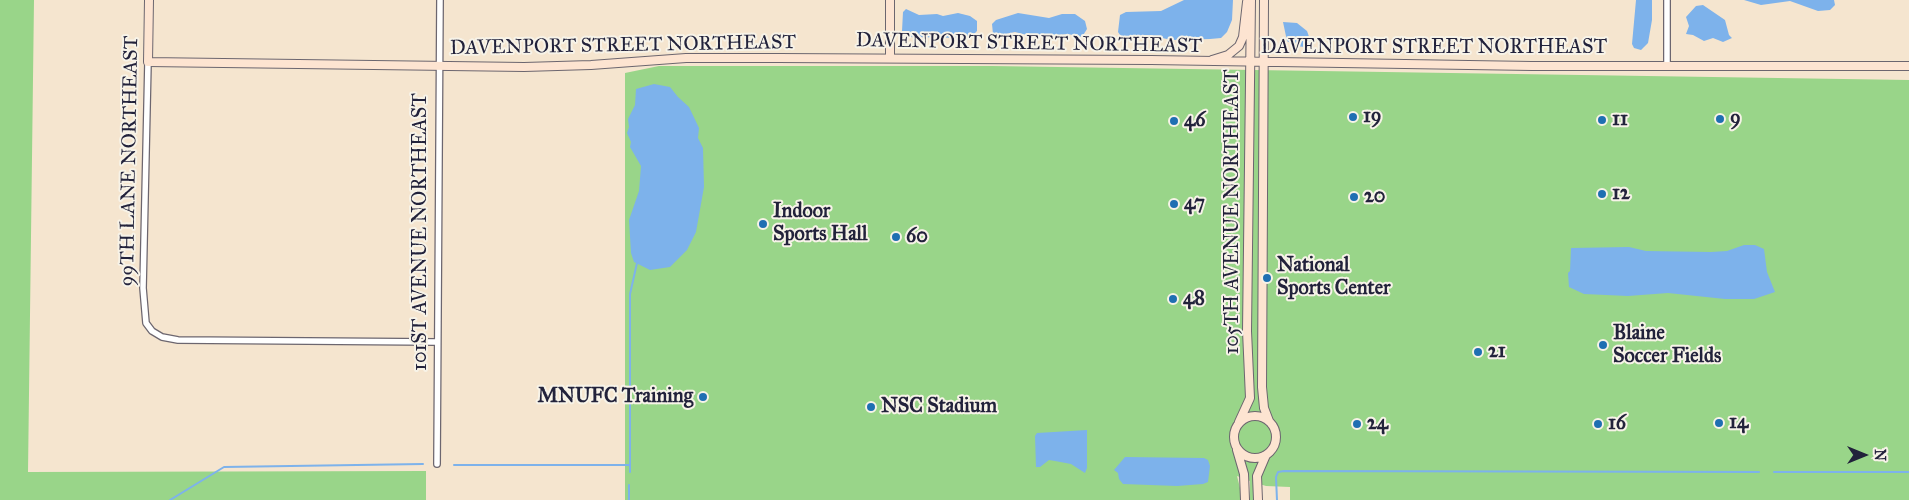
<!DOCTYPE html>
<html>
<head>
<meta charset="utf-8">
<style>
  body { margin:0 }
  #map { position:relative; width:1909px; height:500px; overflow:hidden; background:#f5e5cf; font-family:"IM FELL Great Primer",serif }
  canvas { display:block }
  .north { position:absolute; left:1839px; top:430px; width:50px; height:50px; -webkit-text-stroke:4px #f7f3e8; paint-order:stroke; rotate:90deg; font-size:14px; font-weight:700; line-height:20px; text-align:center; color:#22223b }
  .north::after { content:''; display:block; margin:auto; width:18px; height:22px; background:#22223b; clip-path:polygon(50% 0,100% 100%,50% 72%,0 100%) }
</style>
</head>
<body>
<div id="map">
<canvas width="1909" height="500"></canvas>
<div class="north">N</div>
</div>
<script>
const ctx = document.querySelector('canvas').getContext('2d');
ctx.lineJoin = 'round';
function paint(path, color) {
  ctx.fillStyle = color;
  ctx.fill(path, 'evenodd');
}
function toPath(rows) {
  const path = new Path2D();
  for (const r of rows) {
    if (r.length === 3) {
      path.moveTo(r[0] + r[2], r[1]);
      path.arc(r[0], r[1], r[2], 0, 2 * Math.PI);
      continue;
    }
    path.moveTo(r[0], r[1]);
    for (let i = 2; i < r.length; i += 2) path.lineTo(r[i], r[i + 1]);
  }
  return path;
}
function strokePath(path, color, width, dash) {
  ctx.strokeStyle = color;
  ctx.lineWidth = width;
  ctx.lineCap = dash ? 'butt' : 'round';
  ctx.setLineDash(dash || []);
  ctx.stroke(path);
}
function drawText(font, color, halo, rows, align = 'center') {
  ctx.font = font + ' "IM FELL Great Primer",serif';
  ctx.lineWidth = 4;
  ctx.setLineDash([]);
  ctx.textBaseline = 'middle';
  ctx.strokeStyle = halo;
  ctx.fillStyle = color;
  for (const [text, x, y, turn = 0] of rows) {
    ctx.save();
    ctx.translate(x, y);
    ctx.rotate((+turn || 0) * Math.PI / 180);
    ctx.textAlign = isNaN(turn) ? turn : align;
    if (halo) ctx.strokeText(text, 0, 0);
    ctx.fillText(text, 0, 0);
    ctx.restore();
  }
}
const green = toPath([
  [0,0,34,0,28,472,426,471,426,500,0,500],
  [659,66,992,66,1909,80,1909,500,1290,500,1290,487,1266,486,1253,482,1254,500,1250,500,1250,481,1237,476,1243,500,625,500,625,73]
]);
const water = toPath([
  [1184,0,1233,0,1232,20,1227,32,1221,38,1210,39,1172,40,1157,37,1127,39,1122,38,1118,32,1120,15,1126,12,1161,11],
  [1636,0,1652,0,1652,20,1648,43,1641,50,1634,48,1632,44],
  [1744,0,1834,0,1835,5,1830,10,1818,11,1790,1,1761,5],
  [1703,5,1725,20,1729,35,1732,38,1723,42,1713,38,1704,41,1693,35,1686,34,1689,26,1686,17,1696,6],
  [906,9,919,15,937,14,943,16,958,13,970,16,977,21,977,31,970,38,905,37,902,31,903,12],
  [1018,13,1049,18,1062,14,1075,14,1085,21,1087,29,1082,37,1068,34,1035,37,1015,32,1000,35,993,34,992,24,996,20],
  [1283,22,1297,23,1307,31,1313,48,1296,46,1287,41],
  [654,84,670,87,678,97,689,107,699,128,698,138,703,148,704,187,696,232,687,250,670,267,650,270,634,262,631,253,629,220,639,191,641,166,630,147,631,142,627,133,629,127,628,119,635,105,636,89],
  [1744,245,1755,245,1764,249,1767,272,1775,292,1754,299,1725,299,1668,293,1628,296,1584,294,1569,287,1568,273,1570,271,1571,248,1629,247,1646,251,1711,252,1727,251],
  [1087,430,1087,468,1085,473,1071,464,1055,461,1049,460,1040,467,1036,467,1035,436,1037,433],
  [1125,457,1204,458,1208,460,1210,466,1208,482,1203,484,1177,486,1123,484,1119,479,1118,473,1114,470]
]);
const stream = toPath([
  [454,465,629,465],
  [630,472,630,294,637,263],
  [1774,472,1909,472],
  [170,500,224,467,423,464],
  [629,500,629,485],
  [1277,500,1276,477,1278,472,1284,471,1759,472]
]);
const street = toPath([
  [148,62,143,288,146,323,152,331,162,337,178,340,436,342],
  [1667,66,1667,0],
  [437,464,440,0]
]);
const secondary = toPath([
  [149,0,148,62,524,67,591,65,686,58,778,58,1151,60,1532,66,1909,66],
  [1264,0,1262,387,1264,408,1269,421],
  [890,58,890,0],
  [1212,60,1228,55,1239,46,1243,37,1247,2],
  [1255,437,21],
  [1239,422,1250,398,1247,331,1251,0],
  [1237,450,1244,474,1245,500],
  [1258,500,1257,476,1266,455]
]);
const markers = [
  [1353,117,5,"#1f6fb2"],
  [1720,119,5,"#1f6fb2"],
  [1602,120,5,"#1f6fb2"],
  [1174,121,5,"#1f6fb2"],
  [1602,194,5,"#1f6fb2"],
  [1354,197,5,"#1f6fb2"],
  [1174,204,5,"#1f6fb2"],
  [763,224,5,"#1f6fb2"],
  [896,237,5,"#1f6fb2"],
  [1267,278,5,"#1f6fb2"],
  [1173,299,5,"#1f6fb2"],
  [1603,345,5,"#1f6fb2"],
  [1478,352,5,"#1f6fb2"],
  [703,397,5,"#1f6fb2"],
  [871,407,5,"#1f6fb2"],
  [1719,423,5,"#1f6fb2"],
  [1357,424,5,"#1f6fb2"],
  [1598,424,5,"#1f6fb2"]
];
const streetNames = [
  ["DAVENPORT STREET NORTHEAST",1029,44,1],
  ["DAVENPORT STREET NORTHEAST",623,46,-1],
  ["DAVENPORT STREET NORTHEAST",1434,48],
  ["99TH LANE NORTHEAST",130,161,-89],
  ["105TH AVENUE NORTHEAST",1233,212,-90],
  ["101ST AVENUE NORTHEAST",421,232,-90]
];
const poiNames = [
  ["19",1363,117],
  ["9",1730,119],
  ["11",1612,120],
  ["46",1184,121],
  ["12",1612,194],
  ["20",1364,197],
  ["47",1184,204],
  ["Indoor",773,212],
  ["Sports Hall",773,235],
  ["60",906,237],
  ["National",1277,266],
  ["Sports Center",1277,289],
  ["48",1183,299],
  ["Blaine",1613,334],
  ["Soccer Fields",1613,357],
  ["21",1488,352],
  ["MNUFC Training",693,397,"right"],
  ["NSC Stadium",881,407],
  ["14",1729,423],
  ["24",1367,424],
  ["16",1608,424]
];
paint(green, '#99d589');
paint(water, '#7db2eb');
strokePath(stream, '#7db2eb', 2);
strokePath(street, '#6c666f', 8);
strokePath(secondary, '#6c666f', 10);
strokePath(street, '#fff', 5.5);
strokePath(secondary, '#fde4d1', 8);
for (const [x, y, r, color] of markers) {
  const dot = new Path2D();
  dot.arc(x, y, r, 0, 2 * Math.PI);
  ctx.fillStyle = color;
  ctx.fill(dot);
  strokePath(dot, '#f7f3e8', 2);
}
drawText('20px', '#22223b', '#f7f3e8', streetNames);
drawText('bold 20px', '#22223b', '#f7f3e8', poiNames, 'left');
</script>
</body>
</html>
